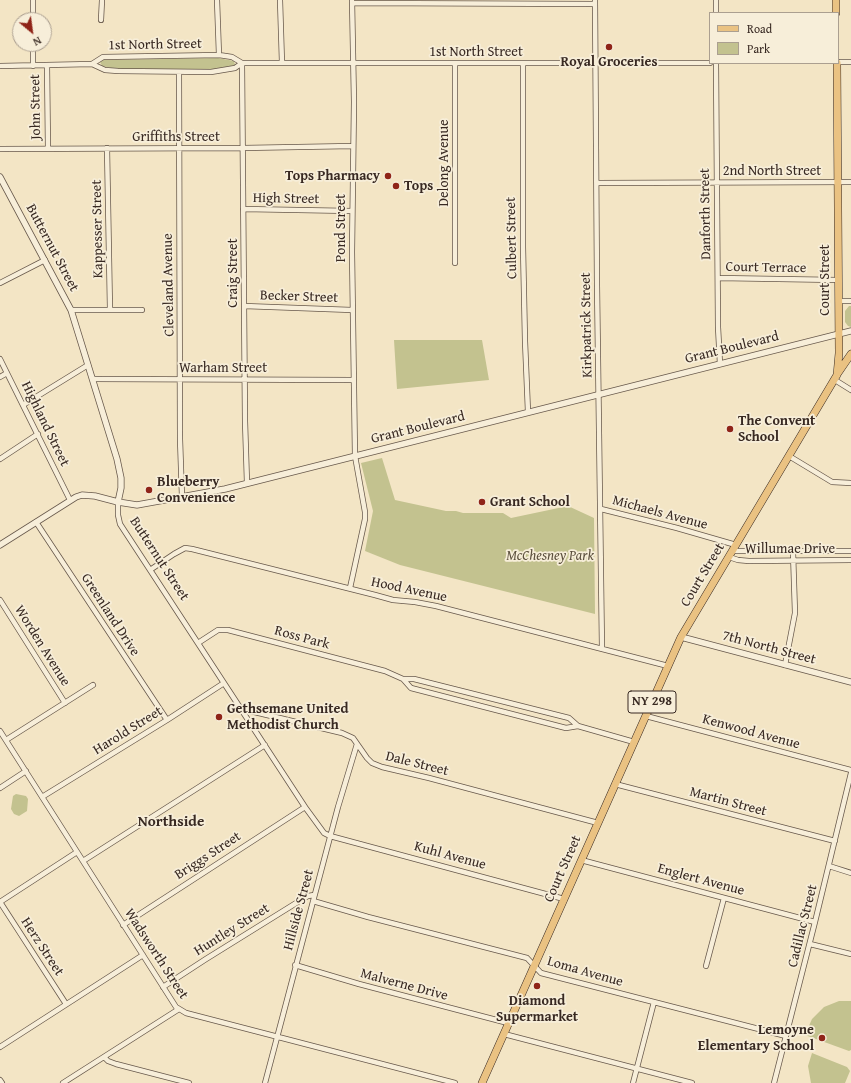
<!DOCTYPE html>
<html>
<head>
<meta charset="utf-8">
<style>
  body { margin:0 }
  #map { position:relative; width:851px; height:1083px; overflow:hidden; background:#f3e5c5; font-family:"Gentium Book Plus",serif }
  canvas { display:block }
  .legend { position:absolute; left:709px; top:12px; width:130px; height:52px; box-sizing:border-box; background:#f7eed9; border:1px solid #ab9f90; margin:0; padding:5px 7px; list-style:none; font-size:12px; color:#382922 }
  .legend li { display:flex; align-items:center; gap:8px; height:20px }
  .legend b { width:20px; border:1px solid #ab9f90 }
  .north { position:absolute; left:12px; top:12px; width:40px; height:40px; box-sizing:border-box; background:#f7eed9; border:1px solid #ab9f90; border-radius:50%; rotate:151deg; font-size:11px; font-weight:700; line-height:16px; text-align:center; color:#382922 }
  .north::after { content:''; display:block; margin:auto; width:14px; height:18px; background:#8f2418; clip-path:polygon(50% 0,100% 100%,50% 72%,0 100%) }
</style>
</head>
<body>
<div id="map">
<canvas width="851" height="1083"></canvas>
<ul class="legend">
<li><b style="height:5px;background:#eac282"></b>Road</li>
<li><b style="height:11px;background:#c3c28f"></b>Park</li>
</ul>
<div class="north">N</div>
</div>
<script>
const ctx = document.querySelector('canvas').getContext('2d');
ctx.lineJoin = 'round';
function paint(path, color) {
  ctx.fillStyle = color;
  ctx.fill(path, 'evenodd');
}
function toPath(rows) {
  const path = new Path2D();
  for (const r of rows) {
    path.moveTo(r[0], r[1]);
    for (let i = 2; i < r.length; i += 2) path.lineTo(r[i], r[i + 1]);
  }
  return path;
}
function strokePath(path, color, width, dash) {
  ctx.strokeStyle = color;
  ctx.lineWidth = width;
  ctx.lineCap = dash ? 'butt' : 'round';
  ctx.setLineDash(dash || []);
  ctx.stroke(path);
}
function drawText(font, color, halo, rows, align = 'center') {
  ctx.font = font + ' "Gentium Book Plus",serif';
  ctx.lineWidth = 3.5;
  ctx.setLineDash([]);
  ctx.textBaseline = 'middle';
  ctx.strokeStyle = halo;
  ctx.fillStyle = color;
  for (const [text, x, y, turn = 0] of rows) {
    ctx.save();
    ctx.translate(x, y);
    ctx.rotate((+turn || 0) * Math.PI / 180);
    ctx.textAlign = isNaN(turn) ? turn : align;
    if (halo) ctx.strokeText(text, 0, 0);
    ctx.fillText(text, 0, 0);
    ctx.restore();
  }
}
const green = toPath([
  [218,58,234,61,235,65,215,70,134,70,111,68,102,66,100,62,102,60],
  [849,306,851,306,851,327,848,326,845,322,845,311],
  [394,340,482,340,489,380,397,389],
  [382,458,395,500,446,511,456,511,463,513,503,513,511,518,568,506,594,518,595,614,400,565,365,551,373,511,361,463],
  [16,794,26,796,28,799,27,811,19,816,14,814,11,809,13,796],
  [839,1001,851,1001,851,1050,849,1051,805,1035,812,1019,824,1007],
  [812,1053,847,1067,850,1071,845,1083,811,1083,808,1066]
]);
const minor = toPath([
  [33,0,33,20],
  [217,0,219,55],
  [280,0,282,63],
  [595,0,597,285,602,649],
  [716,0,716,13],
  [352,3,595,4],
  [101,20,102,0],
  [33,44,33,66],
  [838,62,851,62],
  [242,63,245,421,247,483],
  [455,63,455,263],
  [523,63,523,247,525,341,528,412],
  [716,63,718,327,720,364],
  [92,64,103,57,219,55,232,57,242,63,710,63],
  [47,65,48,149],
  [0,66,92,64,105,70,118,71,211,72,235,68,242,63],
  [179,72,180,439,182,497],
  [107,148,110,310],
  [0,149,243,148,353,146],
  [597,183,851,182],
  [243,209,352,211],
  [718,278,838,280],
  [0,283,45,260],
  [838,301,851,301],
  [244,306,352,310],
  [71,310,142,310],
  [0,359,70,500],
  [0,377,7,373],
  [93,379,353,380],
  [835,380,851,390],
  [23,405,88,365],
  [789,456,832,482,851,483],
  [0,459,38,434],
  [118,502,118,515,120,524,305,807,324,833,330,836,564,899],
  [601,509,677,528,736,545],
  [36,522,167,720],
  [732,551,851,551],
  [729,557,738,560,749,561,851,560],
  [150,570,174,554,185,548,192,549,375,595,393,600,415,602,436,606,668,666],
  [350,588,365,519,365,512,355,456,352,252,354,102,352,0],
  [0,600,65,703],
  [198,643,218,630,228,630,385,671,403,679,411,688,566,728,578,726,634,742],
  [785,665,795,613,793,552],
  [403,679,414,679,569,718,578,726],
  [242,709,342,733,353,738,367,758,372,763,382,767,429,778,598,823],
  [646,716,851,770],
  [0,731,176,1007,186,1013,455,1083],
  [6,740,93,685],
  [615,784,835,841],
  [0,788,26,771],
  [42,797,167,720,224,683],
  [581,860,815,922],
  [83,861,265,745],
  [829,866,851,873],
  [313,901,368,917,527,958,541,973,786,1036],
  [0,902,66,1004],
  [0,902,77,852],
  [123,925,305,807],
  [810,944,851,954],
  [295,965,359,984,508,1023],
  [706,966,724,898],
  [163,987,206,959,301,900,308,896,314,895],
  [504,1034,692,1083],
  [0,1047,143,955],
  [104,1057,108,1061,116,1064,189,1083],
  [0,1080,2,1083],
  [63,1083,179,1009],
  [265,1083,338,807,357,744],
  [633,1083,654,1002],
  [774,1083,815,922,851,773]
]);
const tertiary = toPath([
  [0,177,71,310,117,459,121,478,121,488,118,502],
  [0,545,76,497,82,495,95,496,118,502,137,505,225,489,851,331],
  [681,637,851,682]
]);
const primary = toPath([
  [836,0,836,13],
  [838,373,851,354],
  [482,1083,681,637,837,375,839,353,837,63]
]);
const markers = [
  [609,47,4,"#8f2418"],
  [388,176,4,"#8f2418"],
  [396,186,4,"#8f2418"],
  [730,429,4,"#8f2418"],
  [149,490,4,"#8f2418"],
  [482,502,4,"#8f2418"],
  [219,717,4,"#8f2418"],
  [537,986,4,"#8f2418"],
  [822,1038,4,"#8f2418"]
];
const shields = [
  [652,702,48]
];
const shieldNames = [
  ["NY 298",652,702]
];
const streetNames = [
  ["1st North Street",155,45,-1],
  ["1st North Street",476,52],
  ["John Street",36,107,-91],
  ["Griffiths Street",176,137],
  ["Delong Avenue",444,163,-90],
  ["2nd North Street",772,171],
  ["High Street",286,199,1],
  ["Danforth Street",706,214,-91],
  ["Pond Street",341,228,-90],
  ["Kappesser Street",98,229,-91],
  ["Culbert Street",512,238,-91],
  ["Butternut Street",52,248,62],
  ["Court Terrace",766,268,1],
  ["Craig Street",233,273,-90],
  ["Court Street",825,280,-90],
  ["Cleveland Avenue",169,285,-91],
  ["Becker Street",299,297,2],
  ["Kirkpatrick Street",587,325,-91],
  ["Grant Boulevard",732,348,-14],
  ["Warham Street",223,368],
  ["Highland Street",45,424,64],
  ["Grant Boulevard",418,428,-14],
  ["Michaels Avenue",660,513,15],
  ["Willumae Drive",790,549],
  ["Butternut Street",159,559,57],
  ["Court Street",703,575,-59],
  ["Hood Avenue",409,590,12],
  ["Greenland Drive",110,615,57],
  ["Ross Park",302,638,15],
  ["Worden Avenue",42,646,58],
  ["7th North Street",769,648,15],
  ["Harold Street",128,731,-32],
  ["Kenwood Avenue",751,732,15],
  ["Dale Street",417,764,14],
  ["Martin Street",728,802,15],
  ["Briggs Street",208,856,-33],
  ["Kuhl Avenue",450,856,15],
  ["Court Street",563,869,-66],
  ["Englert Avenue",701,880,15],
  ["Hillside Street",299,910,-75],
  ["Cadillac Street",803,926,-76],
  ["Huntley Street",232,930,-32],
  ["Herz Street",42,947,57],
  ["Wadsworth Street",156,954,57],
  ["Loma Avenue",585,972,16],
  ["Malverne Drive",404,985,15]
];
const poiNames = [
  ["Royal Groceries",609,62,"center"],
  ["Tops Pharmacy",380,176,"right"],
  ["Tops",404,186],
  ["The Convent",738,421],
  ["School",738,437],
  ["Blueberry",157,482],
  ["Convenience",157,498],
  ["Grant School",490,502],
  ["Gethsemane United",227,709],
  ["Methodist Church",227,725],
  ["Diamond",537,1001,"center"],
  ["Supermarket",537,1017,"center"],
  ["Lemoyne",814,1030,"right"],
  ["Elementary School",814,1046,"right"]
];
const parkNames = [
  ["McChesney Park",550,556]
];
const neighbourhoodNames = [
  ["Northside",171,822]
];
paint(green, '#c3c28f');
strokePath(minor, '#67584b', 6);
strokePath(tertiary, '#67584b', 7);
strokePath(primary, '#382922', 8);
strokePath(minor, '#f7eed9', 4.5);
strokePath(tertiary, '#f7eed9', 5.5);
strokePath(primary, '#eac282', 7);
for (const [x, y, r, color] of markers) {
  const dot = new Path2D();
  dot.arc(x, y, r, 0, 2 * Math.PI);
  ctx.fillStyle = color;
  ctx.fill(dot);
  strokePath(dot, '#f7eed9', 1.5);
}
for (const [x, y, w] of shields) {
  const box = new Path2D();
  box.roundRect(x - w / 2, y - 11, w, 22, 3);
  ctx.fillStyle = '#f7eed9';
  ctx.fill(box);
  strokePath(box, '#382922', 1);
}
drawText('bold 13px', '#382922', null, shieldNames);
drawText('14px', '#382922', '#f7eed9', streetNames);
drawText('bold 14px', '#382922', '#f7eed9', poiNames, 'left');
drawText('italic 14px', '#5b4f3d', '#f7eed9', parkNames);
drawText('bold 15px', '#382922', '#f7eed9', neighbourhoodNames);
</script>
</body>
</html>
